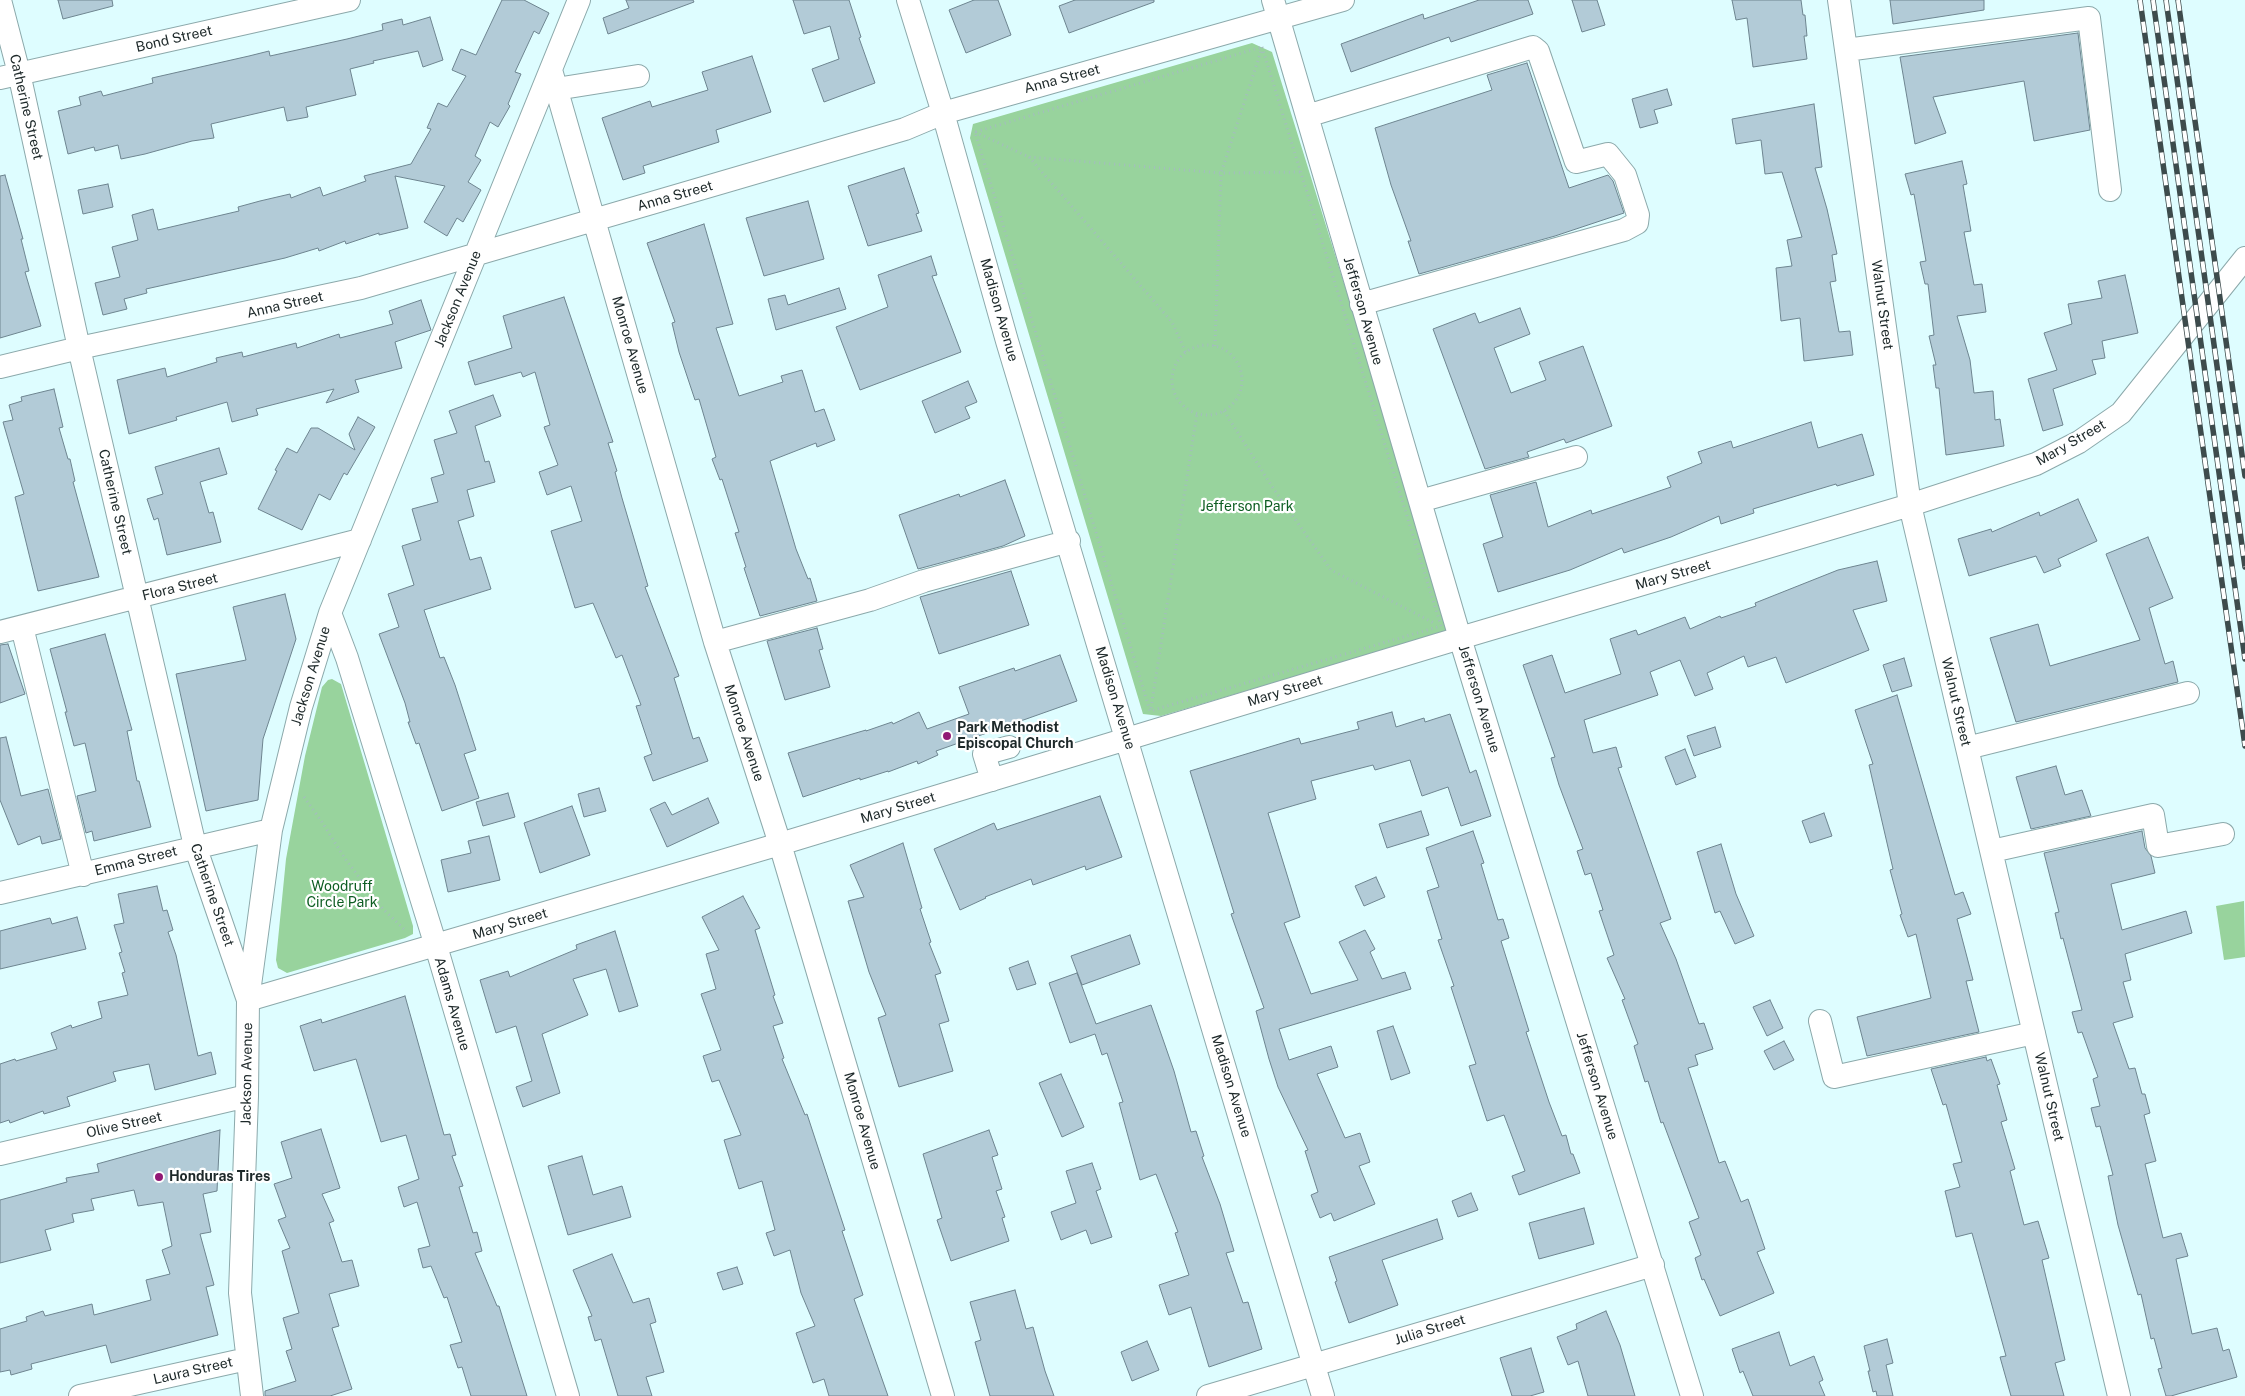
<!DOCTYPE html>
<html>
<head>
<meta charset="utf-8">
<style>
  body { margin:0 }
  canvas { display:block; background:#defdff }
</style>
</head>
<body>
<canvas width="2245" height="1396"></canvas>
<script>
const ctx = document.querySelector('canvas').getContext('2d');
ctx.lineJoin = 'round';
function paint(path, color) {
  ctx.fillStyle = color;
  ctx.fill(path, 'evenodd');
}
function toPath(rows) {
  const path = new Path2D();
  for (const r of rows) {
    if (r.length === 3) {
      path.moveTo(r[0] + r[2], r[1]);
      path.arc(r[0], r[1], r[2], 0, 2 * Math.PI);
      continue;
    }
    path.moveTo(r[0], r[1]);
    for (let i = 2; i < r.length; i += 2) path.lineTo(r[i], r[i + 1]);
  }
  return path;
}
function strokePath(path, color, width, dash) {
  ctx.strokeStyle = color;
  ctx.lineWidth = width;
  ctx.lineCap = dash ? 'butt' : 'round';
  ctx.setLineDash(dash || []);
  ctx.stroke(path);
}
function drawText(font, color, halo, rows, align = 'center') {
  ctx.font = font + ' "Public Sans",sans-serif';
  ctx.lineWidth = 4.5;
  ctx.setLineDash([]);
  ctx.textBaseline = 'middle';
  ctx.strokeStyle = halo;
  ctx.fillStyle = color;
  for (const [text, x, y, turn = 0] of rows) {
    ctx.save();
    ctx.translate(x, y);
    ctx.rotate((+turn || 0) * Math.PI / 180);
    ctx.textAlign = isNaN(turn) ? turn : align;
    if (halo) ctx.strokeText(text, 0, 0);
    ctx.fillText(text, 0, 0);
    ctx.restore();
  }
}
const green = toPath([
  [1252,43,1272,52,1449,621,1445,632,1161,716,1143,714,970,138,973,124],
  [332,679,341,684,413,926,413,934,405,938,287,973,278,968,276,960,286,859,305,756,322,687,328,680],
  [2244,901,2245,957,2224,960,2216,906]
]);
const building = toPath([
  [58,0,112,0,113,6,63,19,58,0],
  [502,0,524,0,549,13,539,34,534,31,515,72,521,74,508,104,510,106,498,127,490,122,475,156,481,160,468,182,481,190,463,222,457,218,447,236,424,222,445,186,395,176,408,228,379,235,379,233,346,244,345,241,319,251,318,248,285,258,146,289,147,293,124,299,127,309,103,315,95,283,120,277,112,247,138,240,132,215,153,209,158,230,239,211,238,207,260,201,290,194,291,198,320,187,323,196,366,181,364,176,411,164,431,129,427,128,438,103,447,107,466,76,452,70,461,49,476,55,502,0],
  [626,0,693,0,694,2,608,34,603,18,629,8,626,0],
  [793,0,849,0,861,37,859,38,875,83,824,102,812,69,839,59,830,26,804,34,793,0],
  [974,0,998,0,1011,35,966,53,949,10,974,0],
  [1075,0,1154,0,1154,2,1069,33,1059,6,1075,0],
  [1479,0,1528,0,1533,14,1451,42,1449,37,1351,72,1341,44,1423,14,1424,19,1479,0],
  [1572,0,1597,0,1605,25,1582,32,1572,0],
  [1732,0,1801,0,1803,15,1805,15,1807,36,1804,36,1807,59,1753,67,1747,18,1736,20,1732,0],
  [1890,0,1984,0,1984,10,1893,24,1890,0],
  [430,17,443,60,423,67,418,51,373,61,374,63,350,69,356,95,306,107,308,117,287,121,284,107,211,124,214,138,192,141,145,154,121,159,118,145,95,151,94,147,68,154,58,111,81,105,79,97,101,91,103,96,153,83,152,78,249,56,269,51,270,56,347,39,383,30,382,24,402,19,403,25,430,17],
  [2078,33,2090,130,2034,141,2024,81,1933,97,1946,133,1915,144,1900,57,2078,33],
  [752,56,771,112,716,130,719,142,643,166,645,173,623,180,602,118,650,101,652,107,708,90,702,72,752,56],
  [1527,63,1569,188,1608,175,1613,181,1624,213,1555,236,1419,274,1408,241,1411,241,1391,185,1375,128,1492,90,1487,75,1527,63],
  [1667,89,1672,105,1654,110,1658,123,1640,128,1632,99,1667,89],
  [1814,104,1822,167,1815,168,1827,209,1837,254,1832,255,1836,281,1830,282,1839,332,1850,331,1853,355,1804,361,1800,318,1781,321,1776,268,1792,266,1787,240,1802,237,1782,172,1765,174,1761,140,1736,144,1732,119,1814,104],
  [1962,161,1967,184,1963,185,1971,231,1964,232,1974,285,1982,284,1986,312,1957,316,1970,360,1974,393,1993,391,1995,420,2000,419,2004,446,1946,455,1939,388,1936,388,1933,365,1936,365,1929,336,1934,335,1928,284,1925,284,1920,262,1926,261,1914,194,1911,195,1905,174,1962,161],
  [904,168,919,213,916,214,922,231,868,246,848,186,904,168],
  [5,175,23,239,21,239,29,271,25,272,41,326,0,338,0,176,5,175],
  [108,184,113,207,83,214,78,190,108,184],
  [808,201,824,259,764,276,746,218,808,201],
  [704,224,733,324,716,328,739,396,783,382,781,376,802,370,815,412,824,409,835,440,817,447,816,443,770,461,796,549,808,579,810,578,817,601,760,616,744,568,746,567,735,533,739,532,722,479,720,480,712,459,716,457,699,399,695,400,679,352,672,323,675,322,647,243,704,224],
  [931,256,937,275,932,276,961,352,860,390,836,327,888,307,878,275,931,256],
  [2125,275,2138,333,2102,341,2105,358,2092,360,2096,374,2053,389,2063,425,2043,431,2028,379,2057,370,2044,333,2072,324,2068,304,2102,298,2098,281,2125,275],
  [839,288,846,309,776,330,768,299,785,295,788,305,839,288],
  [564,297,613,442,608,443,617,471,615,472,622,498,648,586,645,587,679,676,674,678,693,739,699,737,708,761,653,781,644,757,652,754,636,706,641,705,622,655,616,658,593,603,575,608,551,531,582,521,571,486,547,495,539,472,558,465,544,427,550,425,535,372,523,377,521,372,475,385,468,362,512,348,503,316,564,297],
  [421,300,431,330,395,342,402,368,355,380,359,392,326,403,334,389,256,409,258,415,232,422,227,402,176,417,177,420,129,434,117,380,165,368,167,377,217,362,216,358,242,352,243,357,296,343,297,348,339,334,340,338,393,324,389,311,421,300],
  [1520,308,1530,334,1494,348,1511,393,1546,380,1539,362,1583,346,1612,426,1566,443,1564,439,1527,452,1529,457,1485,469,1433,329,1475,313,1479,323,1520,308],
  [968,381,977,402,965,407,970,418,935,433,922,401,968,381],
  [54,389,63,427,59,428,68,459,70,459,75,481,73,482,99,577,38,591,15,497,24,494,3,422,13,420,9,405,22,401,21,397,54,389],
  [493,395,501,416,475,426,485,462,489,461,495,482,467,490,474,516,458,521,470,560,481,557,491,589,424,610,440,658,444,657,455,685,476,750,464,754,479,798,442,811,419,743,416,744,408,722,410,722,405,703,379,634,399,627,388,594,414,585,402,546,421,540,412,509,438,502,431,478,444,474,434,440,457,433,449,411,493,395],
  [358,417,375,427,347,475,344,473,330,500,319,494,302,530,258,509,277,471,275,470,287,448,297,453,311,428,318,428,355,450,349,434,358,417],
  [1811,422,1818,448,1862,434,1874,475,1837,486,1836,484,1753,509,1754,513,1721,524,1719,516,1671,537,1624,553,1622,548,1570,570,1498,592,1483,544,1503,537,1490,495,1536,482,1548,527,1591,510,1592,514,1671,487,1667,477,1702,463,1698,452,1731,441,1733,448,1811,422],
  [219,448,227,474,200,482,209,513,213,512,221,542,167,555,158,518,154,520,147,499,163,494,155,467,219,448],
  [1005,480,1025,536,1003,546,918,569,899,515,959,494,960,497,1005,480],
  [2078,499,2097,541,2058,559,2061,566,2044,573,2036,556,1969,576,1958,539,1991,529,1992,532,2039,512,2040,516,2078,499],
  [2148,537,2173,598,2149,608,2165,664,2173,661,2178,682,2016,722,1990,638,2038,624,2050,666,2140,640,2106,554,2148,537],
  [1877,561,1887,601,1853,610,1869,650,1786,683,1776,657,1748,667,1744,656,1707,673,1713,689,1695,696,1680,660,1650,672,1658,695,1584,720,1593,753,1616,747,1622,767,1618,768,1671,919,1660,923,1676,959,1699,1024,1704,1023,1713,1049,1695,1055,1698,1065,1688,1068,1719,1163,1725,1161,1741,1202,1748,1199,1765,1249,1757,1252,1774,1293,1720,1316,1704,1279,1702,1280,1695,1258,1701,1255,1689,1222,1699,1218,1663,1122,1661,1123,1648,1081,1645,1082,1634,1046,1638,1044,1622,1000,1625,999,1607,958,1614,955,1599,911,1603,910,1591,873,1585,875,1577,851,1583,849,1559,785,1551,758,1555,757,1523,665,1552,655,1565,693,1621,674,1610,639,1636,630,1638,635,1685,617,1690,629,1720,616,1721,618,1756,606,1755,603,1838,570,1877,561],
  [1011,571,1029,625,939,654,920,597,1011,571],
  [285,594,296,639,263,739,258,800,206,811,176,674,246,660,233,607,285,594],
  [817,628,823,649,819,650,830,687,785,700,767,641,817,628],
  [105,634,132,730,127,731,137,781,139,781,151,827,94,841,92,831,86,833,77,796,96,791,85,743,74,746,65,712,67,712,50,649,105,634],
  [8,644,25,694,0,703,0,645,8,644],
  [1060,655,1077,701,936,751,938,755,918,764,917,761,888,772,888,771,860,780,860,778,803,797,788,753,866,730,866,731,892,722,893,724,919,712,927,729,969,714,959,687,1014,668,1015,671,1060,655],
  [1904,658,1912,686,1892,692,1883,665,1904,658],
  [1897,695,1955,895,1963,892,1971,914,1957,919,1973,980,1966,981,1979,1032,1867,1056,1857,1017,1931,998,1916,934,1908,937,1900,915,1902,914,1890,870,1893,869,1869,765,1873,764,1855,710,1897,695],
  [1392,712,1396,727,1424,718,1425,722,1450,714,1470,773,1476,770,1491,816,1461,826,1448,787,1422,796,1410,760,1375,770,1373,765,1311,781,1316,799,1268,813,1300,917,1284,923,1311,994,1358,980,1339,942,1365,930,1375,949,1370,952,1382,979,1405,972,1411,989,1279,1029,1289,1060,1331,1046,1338,1067,1317,1074,1345,1138,1360,1133,1370,1162,1359,1166,1375,1204,1334,1221,1331,1213,1320,1218,1311,1195,1318,1192,1305,1151,1308,1150,1278,1087,1269,1059,1256,1011,1264,1008,1231,914,1234,913,1190,771,1299,738,1301,744,1359,729,1357,722,1392,712],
  [1715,727,1721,747,1694,756,1687,736,1715,727],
  [6,737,21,796,48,789,61,839,42,844,40,836,18,845,0,800,0,738,6,737],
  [1685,749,1696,777,1676,785,1665,757,1685,749],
  [2056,766,2065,795,2082,790,2091,816,2031,829,2016,777,2056,766],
  [599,788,606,811,584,817,578,794,599,788],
  [508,793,515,817,483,826,476,802,508,793],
  [1100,796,1122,857,1086,870,1085,866,1033,885,1031,879,985,897,986,898,960,910,934,849,994,823,997,830,1100,796],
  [708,798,719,823,667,847,650,809,665,802,672,815,708,798],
  [572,806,590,855,540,873,524,823,572,806],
  [1421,811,1429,835,1387,848,1379,824,1421,811],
  [1824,813,1832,836,1810,843,1802,821,1824,813],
  [1473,831,1484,863,1481,864,1498,920,1503,919,1509,938,1501,941,1529,1031,1526,1032,1549,1102,1562,1136,1566,1135,1571,1154,1573,1154,1580,1173,1519,1195,1512,1176,1525,1171,1504,1115,1487,1121,1469,1066,1476,1064,1451,987,1454,986,1438,940,1442,939,1427,891,1439,887,1426,848,1473,831],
  [2142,831,2145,848,2151,856,2155,873,2111,884,2122,930,2186,911,2192,933,2125,954,2131,980,2123,982,2133,1017,2113,1023,2129,1069,2135,1068,2142,1094,2145,1094,2150,1113,2144,1115,2156,1161,2145,1164,2163,1238,2181,1233,2188,1256,2176,1259,2192,1334,2217,1328,2223,1351,2229,1349,2237,1377,2171,1396,2166,1396,2158,1369,2162,1368,2154,1338,2151,1339,2141,1294,2138,1295,2118,1225,2108,1176,2113,1175,2100,1126,2096,1127,2091,1108,2100,1106,2093,1079,2098,1077,2082,1032,2078,1033,2072,1012,2082,1010,2063,938,2061,939,2055,913,2059,912,2044,853,2142,831],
  [489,836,500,880,448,892,441,860,471,853,468,841,489,836],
  [903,843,922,908,920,909,931,942,929,943,941,973,935,975,949,1021,939,1024,953,1071,899,1087,878,1018,886,1015,869,972,848,901,864,897,850,865,903,843],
  [1721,844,1736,894,1754,936,1735,944,1720,911,1715,913,1697,852,1721,844],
  [1376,877,1385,897,1364,906,1355,886,1376,877],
  [157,886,163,911,167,910,173,930,168,932,176,955,198,1056,211,1052,216,1074,155,1090,149,1064,113,1072,116,1081,67,1097,70,1106,44,1114,43,1111,10,1123,9,1120,0,1123,0,1064,15,1059,16,1061,57,1049,51,1033,71,1025,72,1028,102,1018,98,1002,128,995,122,973,125,972,119,953,122,952,114,925,124,923,118,894,157,886],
  [743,896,760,928,755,930,775,995,773,996,783,1023,773,1026,784,1058,782,1059,805,1115,807,1114,845,1230,842,1231,863,1295,854,1299,888,1396,829,1396,824,1379,813,1383,796,1333,815,1326,801,1293,790,1250,774,1256,766,1233,775,1230,762,1181,739,1189,724,1140,741,1135,719,1080,712,1082,703,1056,721,1050,701,994,716,989,706,954,719,950,702,917,743,896],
  [77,917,86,949,0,969,0,931,50,918,52,924,77,917],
  [615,931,638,1006,619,1012,606,969,573,979,588,1015,542,1034,560,1093,523,1107,516,1087,532,1081,516,1026,496,1033,480,980,508,971,510,977,577,949,576,945,615,931],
  [1130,935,1140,964,1082,985,1071,956,1130,935],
  [1028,961,1036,984,1017,990,1009,968,1028,961],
  [1077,973,1096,1024,1151,1005,1174,1071,1191,1132,1196,1131,1204,1156,1202,1157,1220,1204,1234,1251,1226,1253,1243,1303,1248,1302,1262,1349,1209,1367,1191,1307,1169,1315,1159,1285,1189,1275,1175,1233,1178,1232,1156,1174,1140,1180,1119,1103,1123,1102,1107,1053,1102,1055,1095,1034,1070,1043,1049,983,1077,973],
  [405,996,444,1135,450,1134,456,1155,452,1156,463,1186,459,1187,473,1233,477,1232,482,1251,475,1253,497,1306,499,1306,527,1396,471,1396,462,1367,458,1368,450,1345,462,1342,447,1297,444,1298,431,1266,423,1268,418,1249,430,1246,417,1202,404,1207,398,1187,419,1179,406,1135,381,1142,356,1059,314,1071,300,1026,321,1019,322,1023,405,996],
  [1770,1000,1783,1028,1767,1036,1753,1007,1770,1000],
  [1393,1026,1410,1073,1391,1080,1377,1031,1393,1026],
  [1784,1041,1794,1060,1774,1070,1764,1051,1784,1041],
  [1986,1057,1987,1061,1991,1059,2000,1084,1997,1085,2007,1120,2001,1122,2015,1169,2010,1171,2024,1225,2038,1221,2049,1258,2042,1260,2065,1360,2055,1363,2064,1396,2011,1396,2000,1357,2006,1356,1972,1233,1956,1237,1951,1215,1945,1191,1960,1187,1953,1164,1962,1162,1946,1104,1943,1105,1931,1069,1986,1057],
  [1061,1074,1084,1127,1062,1137,1039,1083,1061,1074],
  [321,1129,340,1188,322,1194,334,1221,329,1223,342,1262,352,1260,359,1286,329,1294,339,1326,332,1328,352,1389,330,1396,265,1396,265,1391,296,1381,286,1351,292,1349,283,1318,299,1313,282,1251,290,1248,278,1220,286,1217,274,1184,292,1178,281,1142,321,1129],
  [220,1130,217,1191,203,1194,211,1232,200,1234,214,1285,206,1287,218,1335,111,1363,106,1345,31,1364,32,1369,11,1375,10,1370,0,1372,0,1329,27,1321,26,1317,43,1311,45,1316,92,1304,94,1315,151,1300,146,1280,170,1274,162,1250,172,1246,163,1202,138,1206,134,1190,91,1199,94,1210,72,1214,74,1222,45,1230,51,1250,0,1263,0,1200,67,1182,66,1178,99,1172,97,1164,220,1130],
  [989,1130,998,1155,992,1157,1002,1189,996,1191,1005,1217,1002,1218,1009,1241,951,1261,937,1220,942,1218,923,1154,989,1130],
  [582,1156,593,1195,622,1186,631,1217,568,1235,548,1166,582,1156],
  [1092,1163,1101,1189,1096,1191,1112,1237,1091,1244,1086,1230,1061,1240,1051,1212,1076,1203,1066,1171,1092,1163],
  [1471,1193,1478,1210,1458,1217,1452,1201,1471,1193],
  [1584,1208,1594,1244,1539,1259,1529,1223,1584,1208],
  [1437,1219,1443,1239,1382,1260,1398,1305,1349,1323,1335,1282,1337,1281,1329,1257,1437,1219],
  [612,1254,633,1303,649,1298,656,1322,650,1324,664,1372,646,1377,652,1396,618,1396,601,1339,595,1341,588,1317,592,1316,573,1270,612,1254],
  [737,1267,743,1284,723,1290,717,1273,737,1267],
  [1015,1290,1026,1329,1033,1327,1045,1371,1054,1396,990,1396,975,1342,981,1340,970,1302,1015,1290],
  [1606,1311,1620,1345,1635,1396,1588,1396,1578,1361,1568,1365,1557,1337,1577,1329,1576,1324,1606,1311],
  [1779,1332,1790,1366,1814,1356,1823,1380,1819,1382,1825,1396,1753,1396,1743,1371,1740,1373,1732,1349,1779,1332],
  [1887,1339,1893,1363,1886,1365,1893,1396,1877,1396,1876,1391,1873,1392,1868,1371,1870,1371,1864,1346,1887,1339],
  [1147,1341,1159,1370,1132,1381,1121,1352,1147,1341],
  [1531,1348,1544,1392,1530,1396,1512,1396,1500,1358,1531,1348]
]);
const path = toPath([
  [1262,47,1441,626,1150,711,975,132,1262,47],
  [975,132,1029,157,1221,173,1301,172],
  [1029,157,1172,322,1186,353],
  [1207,380,35],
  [1215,346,1221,173,1262,48],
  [1224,411,1273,488,1331,570,1434,623],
  [1151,708,1197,413],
  [304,797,322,822,344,857,383,909,406,931]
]);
const minor = toPath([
  [0,0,19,73,79,348,195,846,248,1000,780,844,1460,638,1910,505,2036,464,2079,442,2121,413,2245,258],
  [908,0,943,113,1007,341,1323,1396],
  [1273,0,1460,638,1692,1396],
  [1839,0,1910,505,2119,1396],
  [1846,50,2089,18,2110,190],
  [551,70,715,642,780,844,943,1396],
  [0,78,349,0],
  [556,89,638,76],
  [1307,116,1533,47,1538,51,1576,162,1608,154,1625,175,1638,215,1637,223,1624,230,1361,304],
  [0,367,79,348,361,288,905,129,943,113,1343,0],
  [1420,501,1576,457],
  [330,613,347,658,436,946,568,1396],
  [22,627,83,875],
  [0,632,360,540],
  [715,642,870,600,924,581,1069,541],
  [1967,748,2188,693],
  [992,780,984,754,1009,747],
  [1992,851,2153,815,2158,846,2223,834],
  [0,893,271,830],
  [1820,1021,1834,1077,2034,1033],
  [0,1154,247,1096],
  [80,1396,247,1359],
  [252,1396,240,1293,247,1096,248,1000,271,830,301,707,330,613,579,0],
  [1208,1396,1653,1265]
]);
const rail = toPath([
  [2140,0,2245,746],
  [2153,0,2245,659],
  [2166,0,2245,567],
  [2178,0,2245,476]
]);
const markers = [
  [947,736,5,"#921975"],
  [159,1177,5,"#921975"]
];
const streetNames = [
  ["Bond Street",174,39,-13],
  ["Anna Street",1062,79,-15],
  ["Catherine Street",26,107,77],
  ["Anna Street",675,196,-16],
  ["Jackson Avenue",458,299,-68],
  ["Anna Street",285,305,-13],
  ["Walnut Street",1882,305,82],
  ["Madison Avenue",999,310,74],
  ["Jefferson Avenue",1363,311,74],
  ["Monroe Avenue",630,345,74],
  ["Mary Street",2071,443,-30],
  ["Catherine Street",115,502,77],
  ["Mary Street",1673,575,-16],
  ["Flora Street",180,587,-14],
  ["Jackson Avenue",311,676,-73],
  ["Mary Street",1285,691,-17],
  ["Madison Avenue",1115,698,73],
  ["Jefferson Avenue",1479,699,73],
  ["Walnut Street",1956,702,77],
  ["Monroe Avenue",744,733,72],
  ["Mary Street",898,808,-17],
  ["Emma Street",136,861,-14],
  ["Catherine Street",212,895,71],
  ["Mary Street",510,924,-17],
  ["Adams Avenue",452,1004,74],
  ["Jackson Avenue",247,1074,-89],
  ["Madison Avenue",1231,1086,73],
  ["Jefferson Avenue",1597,1086,73],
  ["Walnut Street",2049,1097,77],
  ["Monroe Avenue",862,1121,74],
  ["Olive Street",124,1125,-13],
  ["Julia Street",1430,1330,-17],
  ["Laura Street",193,1371,-13]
];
const parkNames = [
  ["Jefferson Park",1247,507],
  ["Woodruff",342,887],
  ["Circle Park",342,903]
];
const poiNames = [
  ["Park Methodist",957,728],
  ["Episcopal Church",957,744],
  ["Honduras Tires",169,1177]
];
paint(green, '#98d39d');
paint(building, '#b2cbd7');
strokePath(building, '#6e8590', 1);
strokePath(minor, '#8ca9ab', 24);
strokePath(path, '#a4bdbe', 3, [1, 4]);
strokePath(minor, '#fff', 22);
strokePath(rail, '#3d4b4c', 5.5);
strokePath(rail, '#fff', 4, [11]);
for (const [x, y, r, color] of markers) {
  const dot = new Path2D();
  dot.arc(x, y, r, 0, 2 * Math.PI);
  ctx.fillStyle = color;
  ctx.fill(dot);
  strokePath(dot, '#fff', 2);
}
drawText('14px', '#1d2829', '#fff', streetNames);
drawText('14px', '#0d5d22', '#fff', parkNames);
drawText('bold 14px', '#1d2829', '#fff', poiNames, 'left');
</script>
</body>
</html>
